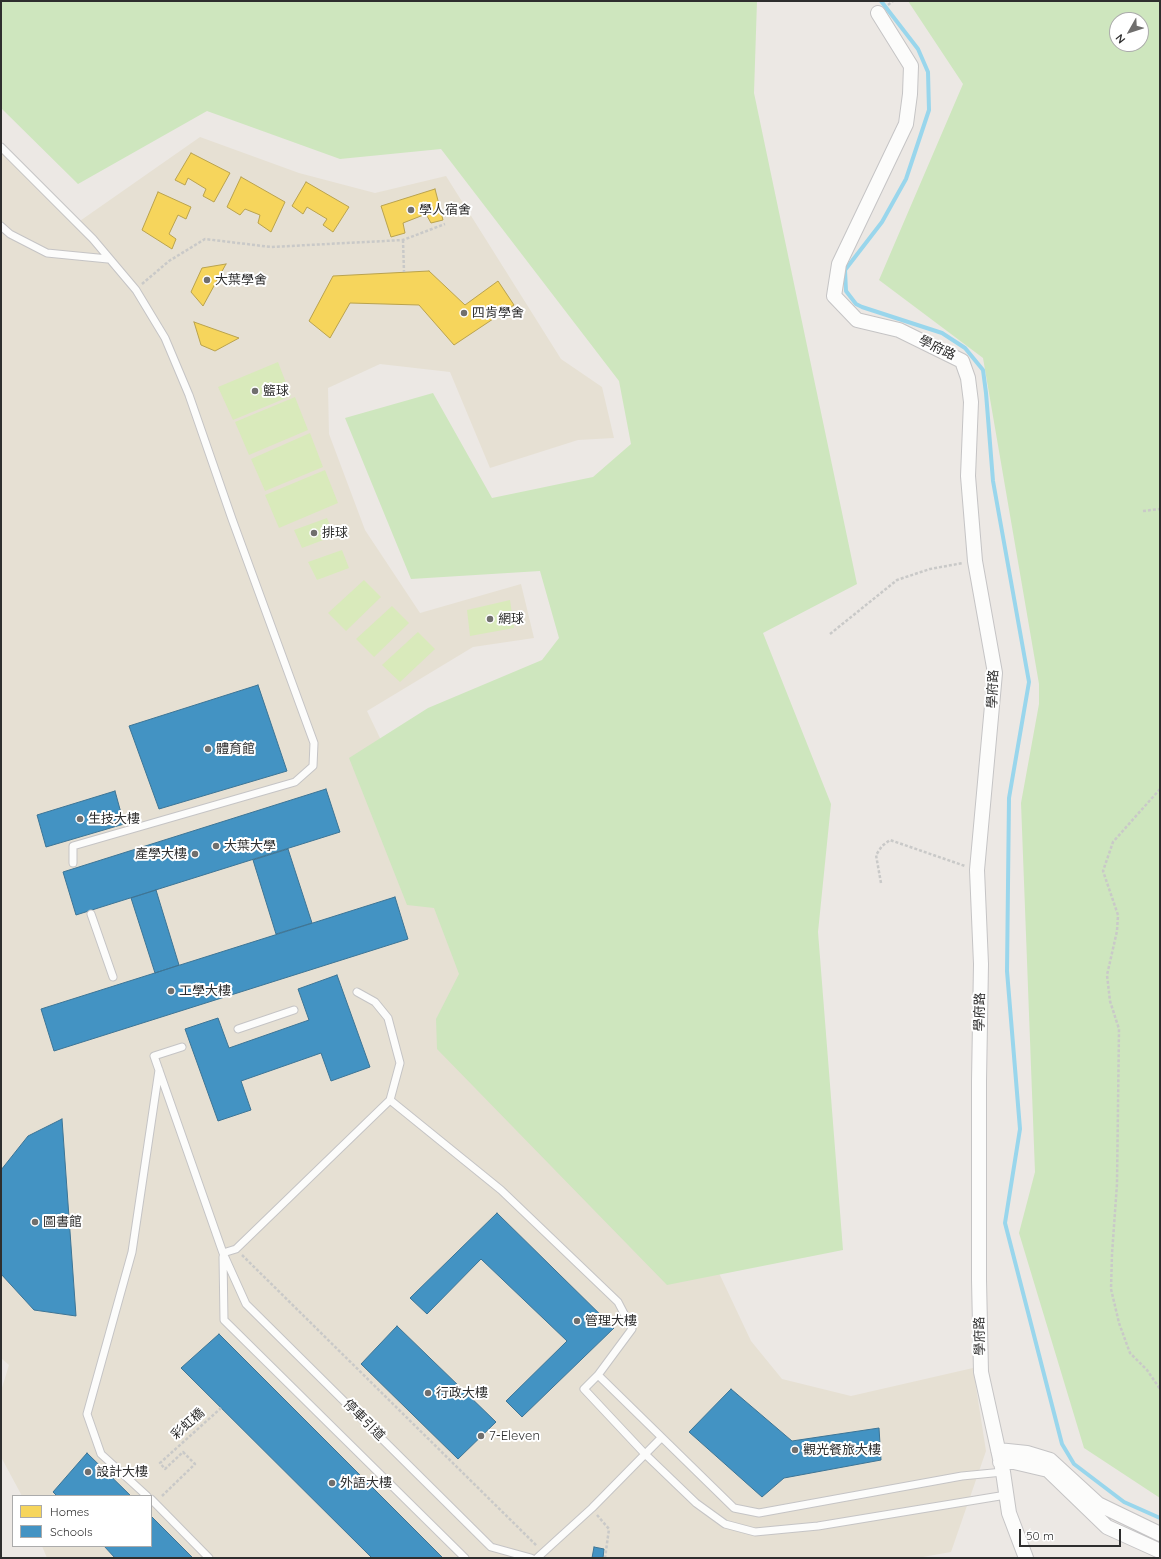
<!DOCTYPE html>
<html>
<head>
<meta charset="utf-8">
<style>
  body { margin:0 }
  #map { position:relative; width:1161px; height:1559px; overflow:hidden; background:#ece8e4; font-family:Quicksand,sans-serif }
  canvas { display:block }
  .frame { position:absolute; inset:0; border:2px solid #2e2e2e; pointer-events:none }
  .legend { position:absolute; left:12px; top:1495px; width:140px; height:52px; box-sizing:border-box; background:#fff; border:1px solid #ababab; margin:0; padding:5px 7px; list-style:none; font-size:12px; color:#2e2e2e }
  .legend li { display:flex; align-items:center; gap:8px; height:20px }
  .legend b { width:20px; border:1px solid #ababab }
  .north { position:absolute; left:1109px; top:12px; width:40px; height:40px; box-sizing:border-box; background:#fff; border:1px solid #ababab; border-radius:50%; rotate:231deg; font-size:11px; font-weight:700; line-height:16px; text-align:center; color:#2e2e2e }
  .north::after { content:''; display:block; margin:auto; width:14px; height:18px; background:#706f6e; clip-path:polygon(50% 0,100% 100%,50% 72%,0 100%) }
  .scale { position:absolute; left:1019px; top:1529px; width:102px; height:18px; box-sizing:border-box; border:2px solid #2e2e2e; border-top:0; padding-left:5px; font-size:12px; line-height:14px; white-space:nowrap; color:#2e2e2e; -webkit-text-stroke:3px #fff; paint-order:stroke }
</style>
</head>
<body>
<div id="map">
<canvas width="1161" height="1559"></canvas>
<div class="frame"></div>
<ul class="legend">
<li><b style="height:11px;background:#f6d55c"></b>Homes</li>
<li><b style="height:11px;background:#4393c3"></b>Schools</li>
</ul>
<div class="north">N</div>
<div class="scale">50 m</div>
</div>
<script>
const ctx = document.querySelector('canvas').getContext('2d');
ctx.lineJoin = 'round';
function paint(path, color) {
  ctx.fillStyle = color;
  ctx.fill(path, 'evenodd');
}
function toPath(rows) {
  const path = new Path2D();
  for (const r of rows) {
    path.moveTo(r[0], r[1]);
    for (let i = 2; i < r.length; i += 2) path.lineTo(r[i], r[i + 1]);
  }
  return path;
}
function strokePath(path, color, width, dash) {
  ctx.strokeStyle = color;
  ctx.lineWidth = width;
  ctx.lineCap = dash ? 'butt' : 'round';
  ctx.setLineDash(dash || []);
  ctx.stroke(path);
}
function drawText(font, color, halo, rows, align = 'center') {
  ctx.font = font + ' Quicksand,"Noto Sans TC",sans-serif';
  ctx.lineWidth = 4;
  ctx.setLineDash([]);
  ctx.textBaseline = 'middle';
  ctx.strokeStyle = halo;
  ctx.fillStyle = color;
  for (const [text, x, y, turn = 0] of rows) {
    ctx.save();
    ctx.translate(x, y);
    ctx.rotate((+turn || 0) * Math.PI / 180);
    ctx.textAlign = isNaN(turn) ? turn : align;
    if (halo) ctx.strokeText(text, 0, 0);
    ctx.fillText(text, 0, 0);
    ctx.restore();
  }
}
const education = toPath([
  [200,137,299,173,375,193,446,176,561,359,602,387,614,438,578,440,490,468,450,372,380,364,328,388,329,434,365,530,420,613,521,584,534,638,473,647,367,711,497,982,685,1201,751,1341,782,1379,851,1396,973,1368,986,1451,951,1552,917,1558,47,1558,42,1546,151,1546,151,1496,22,1496,1,1457,1,1391,9,1365,1,1358,1,143,77,223]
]);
const green = toPath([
  [1,1,757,1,754,93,857,584,763,633,831,804,818,932,843,1250,667,1285,437,1049,436,1019,459,974,434,908,407,905,349,758,428,708,542,660,559,638,540,571,411,579,345,418,433,393,492,498,593,477,631,444,619,381,441,149,340,159,207,111,78,184,1,108],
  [908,1,1160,1,1160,1498,1084,1448,1019,1233,1035,1172,1021,803,1039,704,1039,684,983,358,879,280,963,84],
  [1117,20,1141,20,1141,44,1117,44]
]);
const pitch = toPath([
  [278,362,291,396,233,420,218,387],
  [295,397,308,430,249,455,235,422],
  [310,433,323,467,265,491,251,459],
  [325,470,338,503,279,528,265,495],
  [327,518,334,536,302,548,294,530],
  [342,550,349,568,317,580,308,562],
  [364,580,381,597,346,631,328,613],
  [510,600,514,628,470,636,467,610],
  [392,606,409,623,374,657,356,639],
  [418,632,435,649,400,682,382,665]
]);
const homes = toPath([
  [191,153,230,173,214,202,203,196,206,189,188,178,185,185,175,180,191,153],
  [241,177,285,202,271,232,258,223,260,215,245,209,240,215,227,207,241,177],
  [306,182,349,207,333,232,323,225,327,219,307,207,303,214,292,206,306,182],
  [435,189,443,220,431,223,426,214,403,223,405,233,391,237,381,206,435,189],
  [158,192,191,207,186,219,178,215,169,234,176,239,172,249,142,230,158,192],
  [226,264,203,306,191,292,202,268,226,264],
  [429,271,465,305,498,281,514,305,454,345,419,305,350,303,330,338,309,321,333,276,429,271],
  [194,322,239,338,215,351,201,345,194,322]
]);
const schools = toPath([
  [258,685,287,771,159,809,129,726,258,685],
  [326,789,340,832,76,915,63,872,326,789],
  [115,791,124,824,46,847,37,815,115,791],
  [288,849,312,923,276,934,253,860,288,849],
  [156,890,179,965,155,973,131,898,156,890],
  [395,897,408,939,54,1051,41,1009,395,897],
  [337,975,370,1067,331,1081,321,1053,241,1081,251,1110,218,1121,185,1029,218,1018,229,1048,309,1020,298,989,337,975],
  [62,1119,76,1316,34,1310,1,1274,1,1170,28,1136,62,1119],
  [497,1213,614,1328,522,1417,506,1401,567,1341,481,1259,427,1314,410,1298,497,1213],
  [397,1326,496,1422,458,1459,361,1364,397,1326],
  [219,1334,443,1558,372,1558,181,1368,219,1334],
  [731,1389,792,1441,879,1428,881,1460,784,1478,762,1497,689,1432,731,1389],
  [87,1453,131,1496,57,1496,53,1492,87,1453],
  [151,1516,193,1558,115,1558,104,1546,151,1546,151,1516],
  [594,1547,604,1549,603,1558,592,1558,594,1547]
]);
const stream = toPath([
  [881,1,918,49,928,72,929,110,906,179,882,222,845,270,846,291,856,304,862,307,942,333,965,348,983,370,986,393,993,481,1029,682,1009,798,1007,971,1020,1129,1005,1223,1062,1444,1074,1464,1124,1502,1160,1518]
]);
const path = toPath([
  [888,5,893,1],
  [403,240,404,272],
  [142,284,169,261,205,239,271,247,403,240,445,224],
  [1143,511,1160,509],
  [830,634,897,580,930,569,963,563],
  [1160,789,1113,842,1103,871,1118,915,1117,931,1107,975,1110,1001,1119,1029,1117,1184,1112,1254,1111,1289,1119,1323,1130,1353,1147,1370,1160,1389],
  [881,883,876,855,882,846,890,840,965,866],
  [242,1255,537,1546],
  [162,1496,195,1464,183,1452,165,1469,160,1463,221,1408],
  [597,1515,609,1529,605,1558]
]);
const lane = toPath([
  [1,147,93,239,136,290,165,338,189,395,232,519,314,743,313,766,295,782,73,846,73,863],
  [1,226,10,234,47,253,108,259],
  [91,914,113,977],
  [357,992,375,1002,388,1018,400,1063,390,1100],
  [238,1029,294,1010],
  [182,1047,154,1056,223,1253,236,1249,390,1100,501,1190,618,1302,632,1329,598,1375,584,1389,645,1454,696,1503,725,1524,755,1532,818,1526,1006,1495],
  [223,1253,246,1304,491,1547,531,1558],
  [223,1257,224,1320,465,1558],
  [598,1375,734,1508,759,1513,962,1476,1003,1472],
  [147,1496,101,1454,87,1414,132,1252,159,1070],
  [151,1499,209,1558],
  [537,1558,592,1508,661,1438]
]);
const street = toPath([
  [878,13,911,66,910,94,906,124,839,264,834,296,857,320,899,330,962,361,968,378,971,402,968,476,975,561,995,673,977,870,981,964,979,1081,979,1280,981,1372,1003,1472,1009,1513,1026,1558],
  [998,1450,1027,1453,1050,1460,1098,1504,1160,1534],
  [1000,1462,1014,1462,1048,1470,1107,1527,1160,1551]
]);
const markers = [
  [411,210,4,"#706f6e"],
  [207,280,4,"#706f6e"],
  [464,313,4,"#706f6e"],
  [255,391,4,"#706f6e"],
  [314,533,4,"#706f6e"],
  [490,619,4,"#706f6e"],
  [208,749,4,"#706f6e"],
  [80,819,4,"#706f6e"],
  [216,846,4,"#706f6e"],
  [195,854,4,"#706f6e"],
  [171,991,4,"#706f6e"],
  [35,1222,4,"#706f6e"],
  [577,1321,4,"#706f6e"],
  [428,1393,4,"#706f6e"],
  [481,1436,4,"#706f6e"],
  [795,1450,4,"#706f6e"],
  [88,1472,4,"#706f6e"],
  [332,1483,4,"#706f6e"]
];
const poiNames = [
  ["學人宿舍",419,210],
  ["大葉學舍",215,280],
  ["四肯學舍",472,313],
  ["籃球",263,391],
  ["排球",322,533],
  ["網球",498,619],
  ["體育館",216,749],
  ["生技大樓",88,819],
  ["大葉大學",224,846],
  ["產學大樓",187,854,"right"],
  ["工學大樓",179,991],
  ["圖書館",43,1222],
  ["管理大樓",585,1321],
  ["行政大樓",436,1393],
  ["7-Eleven",489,1436],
  ["觀光餐旅大樓",803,1450],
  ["設計大樓",96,1472],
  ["外語大樓",340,1483]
];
const streetNames = [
  ["學府路",937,348,26],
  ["學府路",993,689,-88],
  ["學府路",980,1012,-89],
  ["學府路",980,1336,-91],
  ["停車引道",364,1420,45],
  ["彩虹橋",188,1424,-42]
];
paint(education, '#e6e0d3');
paint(green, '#cee6be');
paint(pitch, '#d9eabb');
paint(homes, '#f6d55c');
strokePath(homes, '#baa34e', 1);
paint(schools, '#4393c3');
strokePath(schools, '#3d7596', 1);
strokePath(stream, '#99d6ec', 4);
strokePath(lane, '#c5c4c5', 9);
strokePath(street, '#c5c4c5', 16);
strokePath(path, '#c9c9c8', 2.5, [3, 2]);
strokePath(lane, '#fcfcfb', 7);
strokePath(street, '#fcfcfb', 14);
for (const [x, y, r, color] of markers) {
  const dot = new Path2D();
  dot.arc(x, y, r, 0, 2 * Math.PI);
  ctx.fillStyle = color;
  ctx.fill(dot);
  strokePath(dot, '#fff', 1.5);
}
drawText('13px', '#2e2e2e', '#fff', poiNames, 'left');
drawText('13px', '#2e2e2e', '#fff', streetNames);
</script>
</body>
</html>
